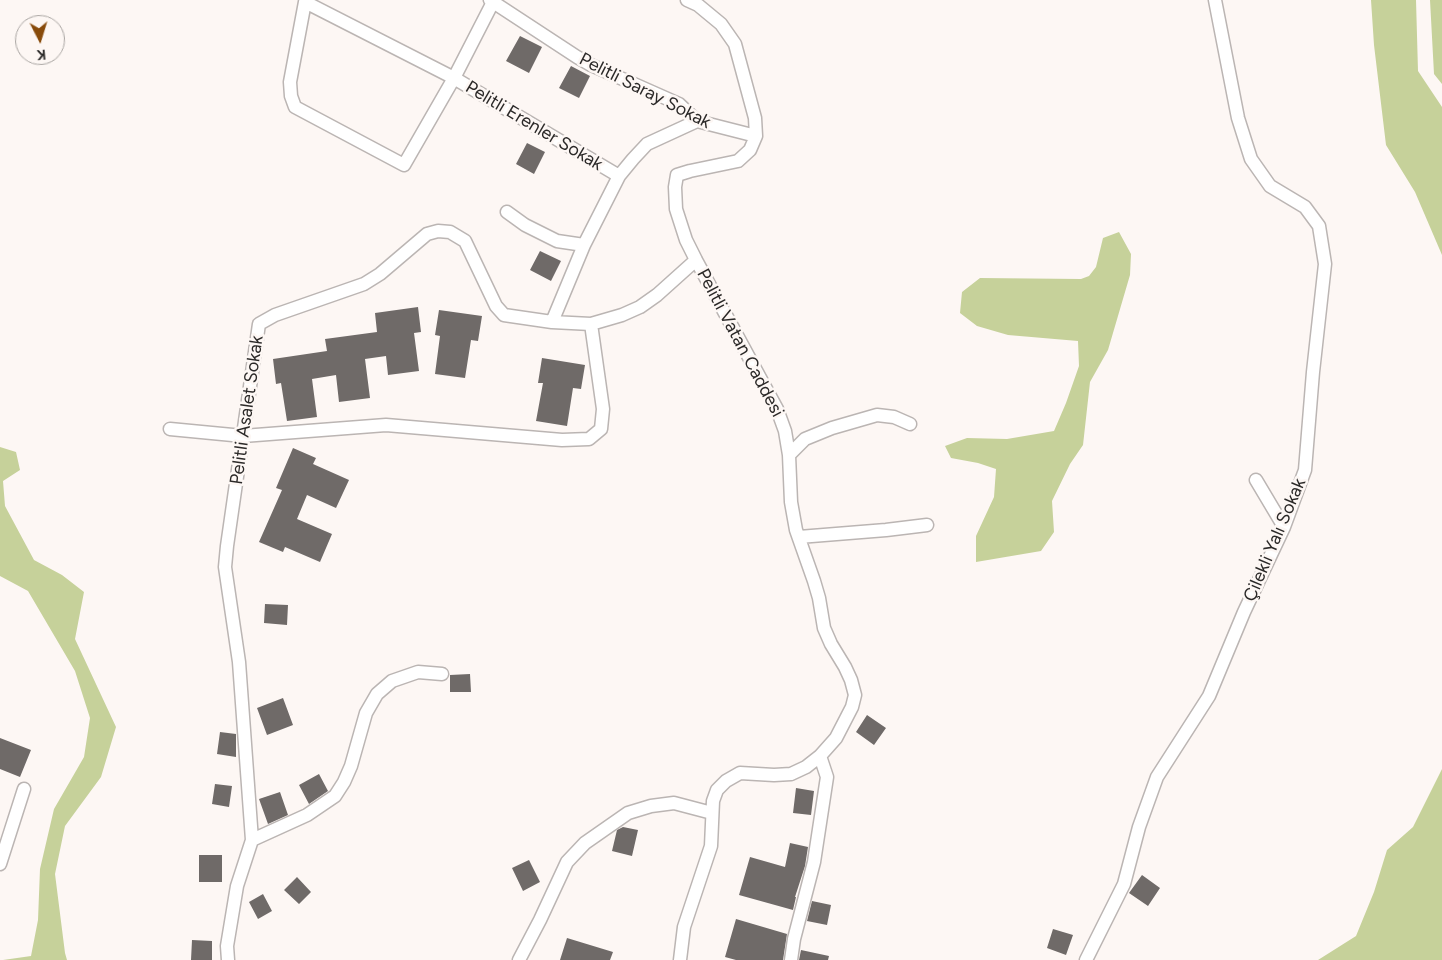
<!DOCTYPE html>
<html>
<head>
<meta charset="utf-8">
<style>
  body { margin:0 }
  #map { position:relative; width:1442px; height:960px; overflow:hidden; background:#fdf7f4; font-family:Figtree,sans-serif }
  canvas { display:block }
  .north { position:absolute; left:15px; top:15px; width:50px; height:50px; box-sizing:border-box; background:#fdf7f4; border:1px solid #a9a5a2; border-radius:50%; rotate:175deg; font-size:14px; font-weight:700; line-height:20px; text-align:center; color:#2b2928 }
  .north::after { content:''; display:block; margin:auto; width:18px; height:22px; background:#884b0b; clip-path:polygon(50% 0,100% 100%,50% 72%,0 100%) }
</style>
</head>
<body>
<div id="map">
<canvas width="1442" height="960"></canvas>
<div class="north">K</div>
</div>
<script>
const ctx = document.querySelector('canvas').getContext('2d');
ctx.lineJoin = 'round';
function paint(path, color) {
  ctx.fillStyle = color;
  ctx.fill(path, 'evenodd');
}
function toPath(rows) {
  const path = new Path2D();
  for (const r of rows) {
    path.moveTo(r[0], r[1]);
    for (let i = 2; i < r.length; i += 2) path.lineTo(r[i], r[i + 1]);
  }
  return path;
}
function strokePath(path, color, width, dash) {
  ctx.strokeStyle = color;
  ctx.lineWidth = width;
  ctx.lineCap = dash ? 'butt' : 'round';
  ctx.setLineDash(dash || []);
  ctx.stroke(path);
}
function drawText(font, color, halo, rows, align = 'center') {
  ctx.font = font + ' Figtree,sans-serif';
  ctx.lineWidth = 5;
  ctx.setLineDash([]);
  ctx.textBaseline = 'middle';
  ctx.strokeStyle = halo;
  ctx.fillStyle = color;
  for (const [text, x, y, turn = 0] of rows) {
    ctx.save();
    ctx.translate(x, y);
    ctx.rotate((+turn || 0) * Math.PI / 180);
    ctx.textAlign = isNaN(turn) ? turn : align;
    if (halo) ctx.strokeText(text, 0, 0);
    ctx.fillText(text, 0, 0);
    ctx.restore();
  }
}
const green = toPath([
  [1371,0,1416,0,1418,71,1442,107,1442,255,1415,192,1386,145,1374,45],
  [1430,0,1442,0,1442,84,1434,74],
  [1119,232,1131,254,1130,275,1108,350,1090,382,1083,445,1070,464,1052,501,1054,532,1041,551,976,562,976,536,994,497,996,469,978,463,951,458,945,446,967,438,1007,439,1054,431,1066,403,1079,366,1078,341,1008,335,977,326,960,313,962,292,980,278,1081,279,1089,276,1096,267,1103,238],
  [0,447,16,452,20,470,3,481,5,506,34,560,62,575,84,592,75,639,116,727,101,777,65,826,55,874,65,953,67,960,3,960,31,956,38,920,40,869,54,809,84,757,90,718,75,671,28,591,0,576],
  [1442,769,1442,960,1318,960,1356,936,1374,892,1387,850,1413,827]
]);
const building = toPath([
  [520,36,542,47,529,73,506,61],
  [571,66,590,76,579,98,559,88],
  [527,143,545,152,534,174,516,164],
  [540,251,561,261,551,281,530,270],
  [418,307,421,332,414,333,419,371,388,375,386,356,365,359,370,398,339,402,336,375,312,379,317,417,287,421,281,383,276,384,273,359,327,351,325,339,377,332,375,313],
  [439,310,482,316,478,341,471,340,465,378,435,374,440,336,435,335],
  [542,358,585,365,581,389,573,388,567,426,536,421,543,383,538,383],
  [293,448,316,458,313,464,349,480,336,508,307,495,297,519,332,534,320,562,285,547,283,552,259,542,282,490,276,488],
  [265,604,288,605,287,625,264,623],
  [470,674,471,692,450,692,450,675],
  [283,698,293,725,267,735,257,708],
  [867,715,886,728,874,745,856,732],
  [220,732,236,734,236,757,217,754],
  [0,738,31,750,20,777,0,769],
  [319,774,328,791,309,804,299,785],
  [215,784,232,786,229,807,212,804],
  [796,788,814,791,811,815,793,813],
  [280,792,288,815,268,824,259,799],
  [623,827,638,830,632,856,612,851,617,830],
  [790,843,808,847,805,866,795,897,796,897,793,910,739,895,750,857,785,867],
  [199,855,222,855,222,882,199,882],
  [529,860,540,882,523,891,512,868],
  [1142,875,1160,888,1148,906,1129,893],
  [297,877,311,892,299,904,284,890],
  [263,894,272,911,258,919,249,902],
  [812,901,831,905,827,925,807,921],
  [736,919,787,934,783,960,736,960,725,957],
  [1053,929,1073,935,1066,955,1047,948],
  [567,938,613,952,610,960,560,960],
  [192,940,212,941,212,960,191,960],
  [801,950,829,956,828,960,799,960]
]);
const minor = toPath([
  [490,0,577,57,591,65,679,104,697,121,756,136],
  [494,0,454,78,404,165,295,107,291,96,290,82,305,2,454,78,619,176,584,245,552,322],
  [619,176,633,159,647,144,697,121],
  [507,212,525,225,557,241,584,245],
  [170,429,243,436,386,425,562,440,589,439,601,429,603,409,591,324],
  [789,455,805,439,832,428,877,415,894,417,910,424],
  [1256,480,1284,527],
  [799,537,886,530,927,525],
  [252,840,307,815,335,796,344,782,351,766,366,713,377,694,392,681,418,672,442,674],
  [0,864,24,789],
  [228,960,227,946,237,886,252,840,239,662,225,567,227,546,259,324,275,315,364,284,380,274,427,234,438,231,450,232,465,241,496,306,504,315,552,322,591,324,622,315,640,307,657,295,696,260],
  [519,960,540,920,567,862,585,843,628,813,651,806,674,803,712,813],
  [680,960,684,927,711,846,713,801,717,790,726,781,740,773,774,775,791,774,806,767,820,756,836,738,852,707,855,695,851,680,845,667,831,644,824,628,819,598,814,581,796,530,791,502,789,455,785,431,777,409,696,260,686,240,676,209,675,187,677,175,690,171,738,161,750,150,756,136,755,118,735,44,721,24,698,5,687,0],
  [791,960,794,939,814,862,827,777,820,756],
  [1086,960,1124,884,1139,827,1157,777,1209,696,1244,612,1284,527,1305,470,1313,372,1325,264,1319,226,1305,207,1270,186,1251,159,1238,118,1215,0]
]);
const streetNames = [
  ["Pelitli Saray Sokak",645,91,27],
  ["Pelitli Erenler Sokak",534,126,31],
  ["Pelitli Vatan Caddesi",740,343,62],
  ["Pelitli Asalet Sokak",247,410,-82],
  ["Çilekli Yalı Sokak",1275,540,-67]
];
paint(green, '#c6d19a');
paint(building, '#6f6a68');
strokePath(minor, '#bbb5b3', 15);
strokePath(minor, '#fff', 12);
drawText('18px', '#2b2928', '#fdf7f4', streetNames);
</script>
</body>
</html>
